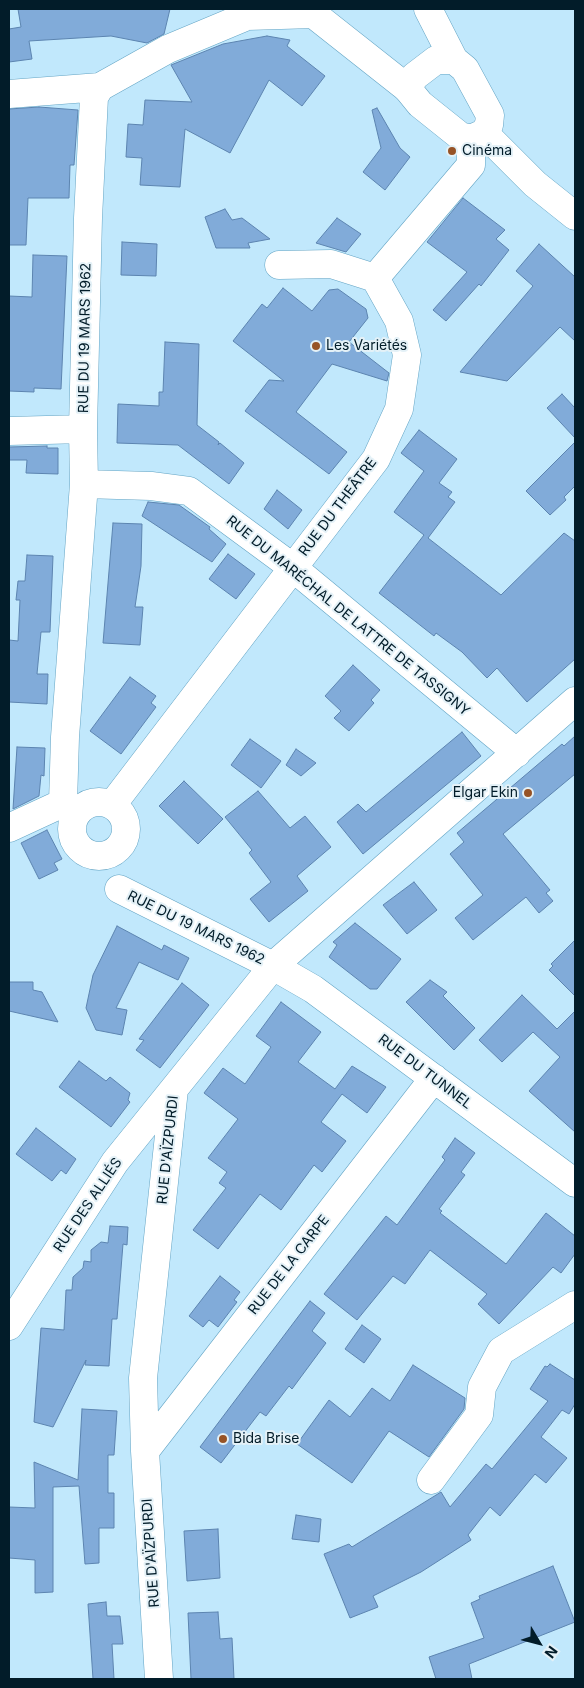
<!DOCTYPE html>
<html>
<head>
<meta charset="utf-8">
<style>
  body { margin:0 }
  #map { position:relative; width:584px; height:1688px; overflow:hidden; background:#c1e8fc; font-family:Inter,sans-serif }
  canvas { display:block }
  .frame { position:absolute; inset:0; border:10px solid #021c29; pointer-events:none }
  .north { position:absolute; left:514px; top:1618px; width:50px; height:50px; -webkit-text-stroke:4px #e4f1f7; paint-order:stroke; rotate:127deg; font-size:14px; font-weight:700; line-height:20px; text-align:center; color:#021c29 }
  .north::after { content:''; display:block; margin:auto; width:18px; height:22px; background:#021c29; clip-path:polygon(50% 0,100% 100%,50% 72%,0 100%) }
</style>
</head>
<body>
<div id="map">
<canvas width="584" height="1688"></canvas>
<div class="frame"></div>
<div class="north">N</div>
</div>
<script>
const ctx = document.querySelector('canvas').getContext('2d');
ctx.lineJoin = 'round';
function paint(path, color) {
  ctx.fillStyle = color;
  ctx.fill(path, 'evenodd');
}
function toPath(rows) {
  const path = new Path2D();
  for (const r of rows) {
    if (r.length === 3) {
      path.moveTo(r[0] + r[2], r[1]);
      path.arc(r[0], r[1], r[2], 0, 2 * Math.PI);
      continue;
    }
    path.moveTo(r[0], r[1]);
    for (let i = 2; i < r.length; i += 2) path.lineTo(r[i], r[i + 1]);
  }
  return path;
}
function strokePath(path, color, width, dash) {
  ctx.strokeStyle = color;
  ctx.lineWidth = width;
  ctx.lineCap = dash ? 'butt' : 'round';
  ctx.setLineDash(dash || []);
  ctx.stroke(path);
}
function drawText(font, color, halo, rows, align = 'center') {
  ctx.font = font + ' Inter,sans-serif';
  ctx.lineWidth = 4;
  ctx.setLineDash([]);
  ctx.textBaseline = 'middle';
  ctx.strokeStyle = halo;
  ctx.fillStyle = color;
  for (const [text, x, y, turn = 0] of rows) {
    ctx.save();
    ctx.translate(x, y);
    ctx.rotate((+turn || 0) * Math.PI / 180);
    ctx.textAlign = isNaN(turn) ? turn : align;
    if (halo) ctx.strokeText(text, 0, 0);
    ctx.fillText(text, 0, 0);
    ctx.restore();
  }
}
const building = toPath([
  [18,9,170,9,164,34,147,43,111,36,29,41,32,59,9,62,9,29,21,27,18,9],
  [267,36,290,40,287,46,325,76,302,106,269,80,230,153,185,129,180,187,140,185,142,158,126,157,128,124,143,125,145,100,192,102,171,65,223,44,267,36],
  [39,107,78,110,74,165,70,165,69,198,28,198,26,245,9,245,9,109,39,107],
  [377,108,400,148,410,157,385,190,363,172,381,148,372,110,377,108],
  [463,198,505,230,496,239,509,250,481,286,479,284,446,321,433,310,467,272,427,242,463,198],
  [225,209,232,220,242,218,270,239,248,243,250,248,216,248,205,217,225,209],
  [337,218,361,234,346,252,316,243,337,218],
  [122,242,157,244,156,276,121,275,122,242],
  [539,244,575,277,575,341,560,327,507,381,460,372,533,286,516,271,539,244],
  [33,255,67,256,61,389,34,388,34,392,9,391,9,296,32,297,33,255],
  [283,288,312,311,329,290,338,289,366,309,368,318,349,342,389,373,387,381,332,364,296,412,347,452,329,474,245,411,269,380,284,381,233,341,262,304,267,308,283,288],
  [165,342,199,344,197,425,219,442,218,445,220,443,244,463,229,484,178,445,117,443,118,404,159,406,159,392,163,392,165,342],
  [562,394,575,408,575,438,547,408,562,394],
  [419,430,457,459,439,483,452,492,448,497,455,502,428,538,501,595,564,533,575,541,575,659,527,702,497,668,487,678,462,652,436,633,434,636,379,593,424,535,394,512,424,471,401,453,419,430],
  [575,442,575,486,564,497,566,500,550,515,526,491,575,442],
  [47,446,47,448,58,448,58,474,26,473,27,460,9,460,9,447,47,446],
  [277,490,302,510,288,529,264,509,277,490],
  [148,502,179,505,210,527,209,529,226,544,212,562,142,516,148,502],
  [113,523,142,524,141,566,135,607,143,607,140,645,103,643,113,523],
  [228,554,255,574,236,599,209,579,228,554],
  [27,555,53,556,50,632,41,632,37,674,48,674,47,704,9,702,9,640,18,641,20,600,16,600,18,581,25,581,27,555],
  [353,665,380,690,371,700,374,703,349,731,334,718,341,711,325,696,353,665],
  [130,677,156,696,151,703,156,707,121,754,90,731,130,677],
  [462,732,481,756,363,854,337,822,358,804,366,812,462,732],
  [575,736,575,774,503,834,550,890,546,893,553,901,539,913,526,897,473,940,455,918,483,895,450,854,464,842,457,833,562,744,564,746,575,736],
  [250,739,281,761,261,788,231,765,250,739],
  [17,747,45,748,44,776,41,775,39,796,13,809,17,747],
  [296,749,316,763,301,776,286,765,296,749],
  [184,781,223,819,198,844,159,806,184,781],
  [258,791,290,828,305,816,331,847,297,876,308,891,269,922,250,899,271,882,249,853,252,850,225,817,258,791],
  [47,830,62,859,54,863,58,870,39,879,21,843,47,830],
  [414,882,437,910,407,934,383,905,414,882],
  [355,923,401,959,377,989,370,989,329,957,337,945,333,942,355,923],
  [117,926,162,950,164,945,189,958,178,980,139,962,116,1008,127,1010,122,1035,96,1030,86,1008,93,975,117,926],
  [575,940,575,996,549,970,553,966,551,964,575,940],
  [430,980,447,992,443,996,475,1028,454,1050,406,1002,430,980],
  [9,982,33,982,33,990,42,992,58,1022,9,1011,9,982],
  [182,983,209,1005,160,1068,136,1050,144,1040,139,1039,182,983],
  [522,995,557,1029,575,1011,575,1132,529,1091,560,1057,533,1032,502,1062,479,1040,522,995],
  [281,1002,321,1032,298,1062,335,1089,352,1066,386,1087,367,1113,342,1094,321,1122,346,1141,322,1172,314,1165,281,1210,260,1194,218,1249,193,1230,226,1188,219,1183,227,1172,208,1158,238,1119,204,1093,223,1068,245,1084,271,1047,256,1036,281,1002],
  [79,1061,106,1081,110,1077,130,1093,128,1100,130,1102,111,1127,59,1087,79,1061],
  [36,1128,76,1159,66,1174,61,1170,52,1181,16,1154,36,1128],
  [455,1138,475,1153,461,1172,465,1175,439,1209,442,1211,440,1213,506,1264,546,1213,575,1236,575,1254,561,1273,553,1267,499,1324,478,1304,487,1294,430,1250,405,1284,393,1276,357,1320,324,1294,386,1216,397,1225,445,1160,442,1157,455,1138],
  [110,1226,128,1227,127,1245,123,1244,117,1319,112,1319,109,1366,85,1365,86,1360,53,1427,34,1422,41,1328,64,1330,66,1290,72,1290,73,1277,83,1268,84,1261,91,1262,91,1250,101,1242,108,1243,110,1226],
  [220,1276,240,1292,234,1300,237,1302,218,1327,209,1320,203,1327,189,1316,220,1276],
  [310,1301,325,1313,312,1331,326,1343,292,1389,289,1386,266,1416,260,1412,221,1463,200,1447,310,1301],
  [362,1325,381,1339,364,1363,345,1349,362,1325],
  [550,1364,575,1380,575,1404,569,1414,562,1410,541,1437,567,1458,546,1483,535,1474,500,1516,490,1507,468,1535,471,1540,421,1572,373,1596,378,1607,350,1618,324,1554,349,1544,352,1547,441,1492,450,1507,486,1464,492,1469,548,1401,530,1389,545,1366,547,1367,550,1364],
  [413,1365,465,1398,464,1409,429,1457,389,1431,352,1483,297,1444,329,1400,350,1417,372,1388,390,1401,413,1365],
  [82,1409,117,1411,114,1455,108,1455,108,1493,114,1493,114,1528,99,1528,99,1563,85,1564,79,1486,53,1487,53,1592,35,1593,35,1560,9,1558,9,1507,35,1508,34,1462,78,1480,82,1409],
  [296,1515,321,1519,319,1542,292,1539,296,1515],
  [218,1529,220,1578,187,1581,184,1531,218,1529],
  [553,1566,575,1622,469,1664,472,1679,436,1679,429,1657,484,1638,471,1603,480,1599,479,1596,553,1566],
  [106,1602,107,1616,120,1616,123,1644,112,1644,114,1679,93,1679,88,1604,106,1602],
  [218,1612,220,1639,232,1638,234,1679,191,1679,188,1613,218,1612]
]);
const minor = toPath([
  [307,9,407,88],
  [9,94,100,87],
  [279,265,331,264,375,278],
  [9,431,83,429],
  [84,484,151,486,189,491,292,567,517,753],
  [99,829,27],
  [112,805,376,459,399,409,407,355,399,321,375,278,471,165,471,139],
  [78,812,63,803,65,737,84,484,83,429,88,218,94,97,100,87,168,49,247,16,314,14],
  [9,828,63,803],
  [119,889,273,966,313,989,575,1183],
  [9,1326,115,1162,273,966,575,701],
  [145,1451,434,1078],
  [431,1480,479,1415,482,1387,501,1351,575,1305],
  [159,1679,145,1451,143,1378,174,1089]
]);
const tertiary = toPath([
  [428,9,454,60],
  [436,60,454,60,465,69,490,115,489,125,484,133,471,139,460,136,420,104,407,88,415,76,436,60],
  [484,133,535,184,575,216]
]);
const markers = [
  [452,151,5,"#975326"],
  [316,346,5,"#975326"],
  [528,793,5,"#975326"],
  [223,1439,5,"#975326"]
];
const poiNames = [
  ["Cinéma",462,151],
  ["Les Variétés",326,346],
  ["Elgar Ekin",518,793,"right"],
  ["Bida Brise",233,1439]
];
const streetNames = [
  ["RUE DU 19 MARS 1962",85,338,-89],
  ["RUE DU THEÂTRE",338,507,-53],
  ["RUE DU MARÉCHAL DE LATTRE DE TASSIGNY",348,616,39],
  ["RUE DU 19 MARS 1962",196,928,26],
  ["RUE DU TUNNEL",425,1072,37],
  ["RUE D'AÏZPURDI",168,1150,-84],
  ["RUE DES ALLIÉS",88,1205,-56],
  ["RUE DE LA CARPE",289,1265,-52],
  ["RUE D'AÏZPURDI",151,1553,-94]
];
paint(building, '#81abd9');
strokePath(building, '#5c84b0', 1);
strokePath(minor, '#63a4c4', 29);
strokePath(tertiary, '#63a4c4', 29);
strokePath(minor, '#fff', 28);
strokePath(tertiary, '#fff', 28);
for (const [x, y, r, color] of markers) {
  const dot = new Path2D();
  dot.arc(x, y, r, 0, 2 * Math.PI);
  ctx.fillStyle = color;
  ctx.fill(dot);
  strokePath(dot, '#e4f1f7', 2);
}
drawText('14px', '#021c29', '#e4f1f7', poiNames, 'left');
drawText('14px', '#021c29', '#e4f1f7', streetNames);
</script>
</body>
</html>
